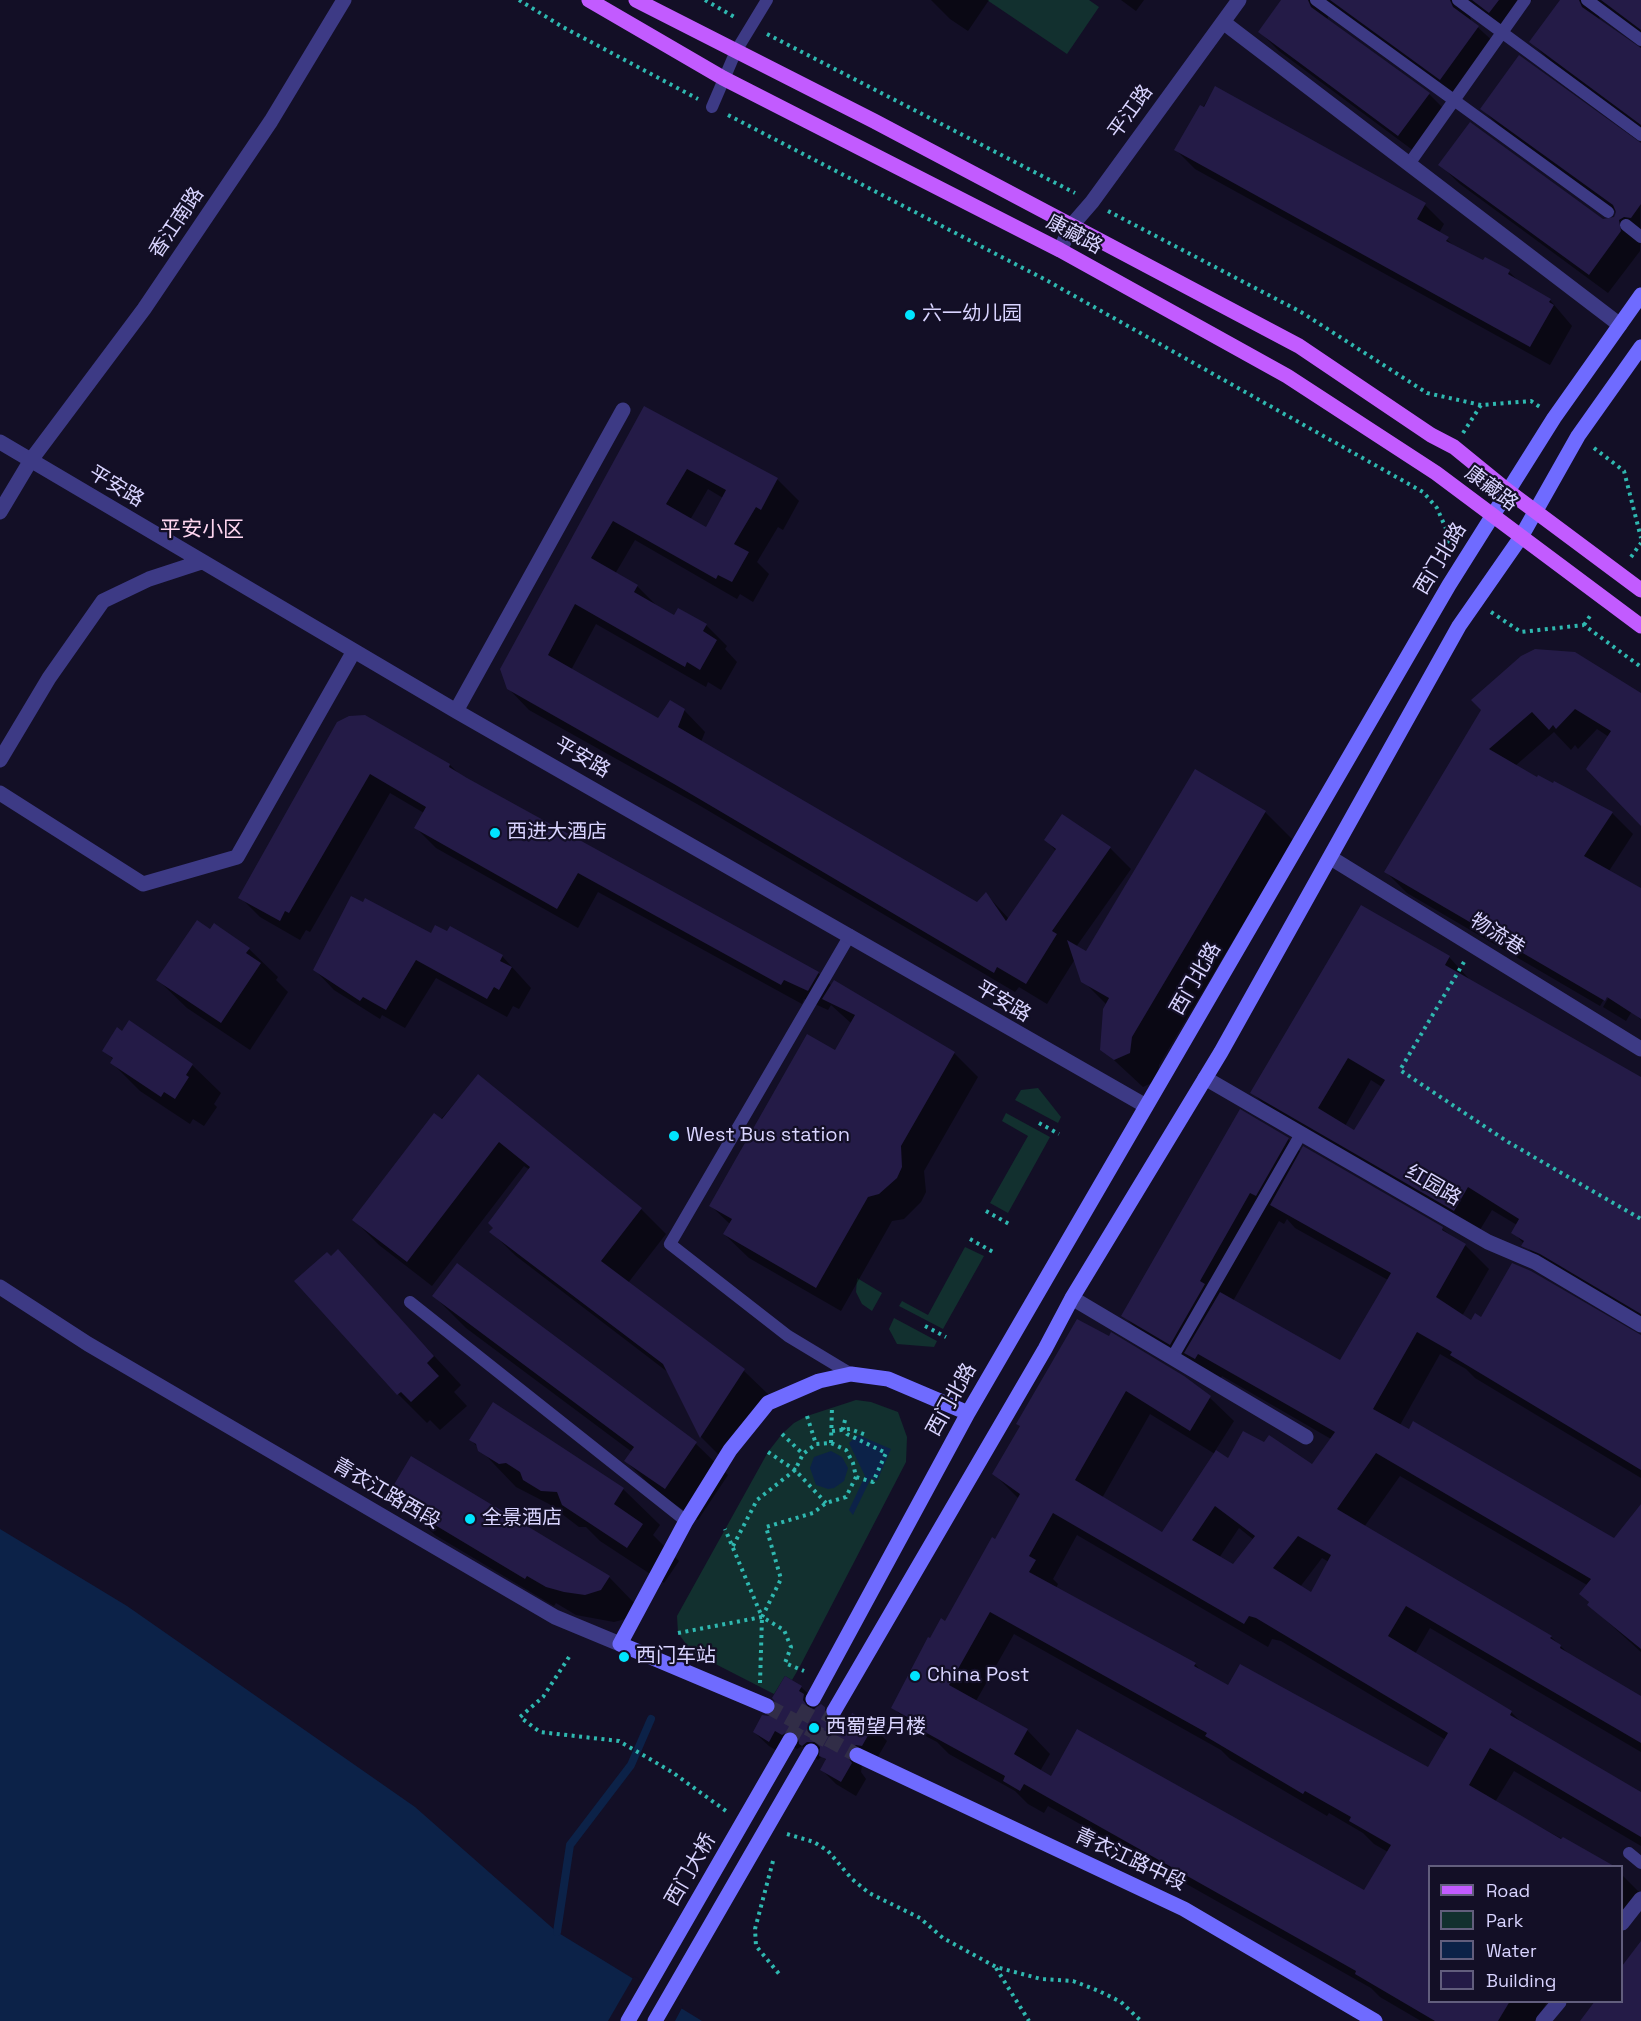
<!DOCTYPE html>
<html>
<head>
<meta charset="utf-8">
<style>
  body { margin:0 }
  #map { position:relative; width:1641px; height:2021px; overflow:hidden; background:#130f26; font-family:"Space Grotesk",sans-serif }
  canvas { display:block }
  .legend { position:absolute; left:1428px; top:1865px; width:195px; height:138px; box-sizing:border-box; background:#130f26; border:2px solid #625e7d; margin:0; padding:8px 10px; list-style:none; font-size:18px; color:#d9d4ff }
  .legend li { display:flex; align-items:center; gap:12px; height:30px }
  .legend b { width:30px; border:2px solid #625e7d }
</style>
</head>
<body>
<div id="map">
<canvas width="1641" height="2021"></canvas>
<ul class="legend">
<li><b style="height:8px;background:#c25bff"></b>Road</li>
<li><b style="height:16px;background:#12302f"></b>Park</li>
<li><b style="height:16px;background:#0c2248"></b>Water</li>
<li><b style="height:16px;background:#241b47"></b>Building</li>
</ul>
</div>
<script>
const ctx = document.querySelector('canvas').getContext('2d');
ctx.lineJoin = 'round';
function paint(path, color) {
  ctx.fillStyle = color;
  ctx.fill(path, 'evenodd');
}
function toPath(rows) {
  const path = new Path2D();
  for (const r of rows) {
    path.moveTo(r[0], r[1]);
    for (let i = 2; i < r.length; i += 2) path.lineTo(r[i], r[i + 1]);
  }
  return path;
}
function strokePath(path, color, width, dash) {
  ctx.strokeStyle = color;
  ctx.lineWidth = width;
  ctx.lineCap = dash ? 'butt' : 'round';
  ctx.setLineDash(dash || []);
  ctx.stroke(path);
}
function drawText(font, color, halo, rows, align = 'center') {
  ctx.font = font + ' "Space Grotesk","Noto Sans SC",sans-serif';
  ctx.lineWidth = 4.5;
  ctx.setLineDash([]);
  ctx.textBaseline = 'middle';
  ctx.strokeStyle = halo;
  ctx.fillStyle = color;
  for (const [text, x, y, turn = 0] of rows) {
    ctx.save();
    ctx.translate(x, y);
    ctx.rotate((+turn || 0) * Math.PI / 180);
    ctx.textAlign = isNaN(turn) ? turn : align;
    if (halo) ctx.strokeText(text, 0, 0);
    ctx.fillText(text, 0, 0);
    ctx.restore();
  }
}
const green = toPath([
  [987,0,1089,0,1099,7,1067,54],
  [1038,1088,1061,1117,1058,1123,1015,1100,1021,1090],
  [1006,1113,1050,1137,1008,1213,990,1203,1028,1136,1002,1121],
  [965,1247,984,1256,943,1329,899,1306,902,1301,928,1315],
  [857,1278,882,1293,872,1311,862,1304,856,1292],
  [894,1318,937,1341,934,1347,897,1344,889,1329],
  [856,1400,871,1402,898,1412,907,1437,906,1462,799,1668,792,1680,785,1676,774,1694,692,1652,678,1633,677,1616,768,1452,782,1434,794,1423,807,1416]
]);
const water = toPath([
  [858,1435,891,1449,877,1481,871,1478,853,1515,849,1510,865,1476,849,1443],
  [831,1451,842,1457,848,1468,844,1481,834,1488,828,1489,816,1485,810,1468,814,1457],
  [0,1529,127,1606,415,1807,557,1932,702,2021,0,2021]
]);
const pier = toPath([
  [634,1976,683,2006,675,2021,608,2021]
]);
const shadow = toPath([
  [931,0,989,0,968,31,950,19],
  [1121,0,1144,0,1136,11],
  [1283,0,1532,0,1509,31,1470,15,1471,21,1498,46,1460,98,1329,14,1327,20,1429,94,1448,113,1418,154,1279,51,1260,32],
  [1562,0,1641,0,1641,34,1599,15,1600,22,1641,48,1641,128,1550,61,1531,42],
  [1215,88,1425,205,1444,224,1439,233,1459,250,1483,262,1509,272,1521,283,1550,300,1572,326,1550,365,1195,169,1176,150],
  [1482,109,1641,144,1640,251,1608,293,1460,184,1440,165,1603,220,1615,219,1618,213,1501,128],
  [645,408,778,480,799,501,783,530,778,527,757,562,769,574,753,602,740,594,737,599,635,540,615,574,637,586,659,608,675,617,706,625,727,646,725,649,737,662,721,690,708,682,706,687,596,624,571,670,659,720,684,710,705,732,701,742,977,903,986,894,1009,919,1056,851,1046,840,1110,848,1131,869,1076,947,1087,953,1196,771,1265,812,1293,840,1159,1065,1158,1080,1143,1087,1102,1049,1107,1005,1083,981,1075,959,1047,1004,1019,987,1015,992,697,804,529,710,508,688],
  [708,489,723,498,706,529,690,520],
  [1641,693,1641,824,1609,737,1597,729,1578,749,1575,745,1571,750,1554,732,1515,766,1538,779,1612,813,1633,834,1609,871,1641,890,1641,936,1600,1006,1407,893,1386,872,1482,710],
  [338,724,450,765,460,775,818,973,832,986,954,1053,978,1077,924,1171,926,1192,921,1202,904,1219,892,1221,841,1311,749,1258,724,1234,730,1224,711,1206,836,1052,852,1024,831,1005,828,1010,804,999,802,1004,598,892,578,928,436,848,416,828,424,813,390,793,310,932,306,930,300,940,260,917,240,897],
  [210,931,249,949,278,977,276,980,288,992,250,1050,187,1008,158,980],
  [432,935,502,956,531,988,519,1009,513,1006,507,1017,436,978,405,1028,382,1015,380,1019,334,990,315,970],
  [1641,942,1641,1020,1632,1011,1626,1021,1603,1007],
  [1449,957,1472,982,1641,1082,1641,1322,1547,1269,1513,1232,1517,1225,1492,1210,1478,1233,1275,1116,1252,1092],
  [1371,1080,1382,1087,1355,1132,1345,1126],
  [104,1051,192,1065,221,1093,214,1104,217,1107,204,1126,193,1119,190,1124,140,1091,112,1063,114,1060],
  [478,1076,641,1209,666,1234,628,1283,744,1371,769,1395,725,1461,701,1437,669,1373,516,1256,491,1232,530,1170,524,1166,432,1286,379,1245,354,1220],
  [1288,1139,1302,1153,1442,1229,1466,1246,1489,1269,1462,1316,1472,1322,1481,1319,1641,1335,1641,1478,1475,1378,1466,1369,1440,1354,1400,1425,1614,1540,1641,1507,1641,1652,1589,1605,1587,1585,1400,1476,1364,1527,1551,1637,1571,1656,1641,1697,1641,1752,1430,1628,1415,1654,1511,1712,1524,1725,1641,1794,1641,1846,1514,1771,1495,1802,1611,1866,1430,1866,1430,2002,1547,2002,1536,2021,1421,2021,1380,1997,1371,1988,1080,1824,1048,1806,1044,1813,1028,1804,1015,1791,949,1754,937,1742,916,1731,893,1707,931,1640,946,1623,1019,1499,994,1474,1078,1321,1184,1377,1210,1398,1234,1421,1215,1451,1229,1460,1312,1466,1331,1439,1222,1376,1218,1382,1151,1344,1123,1315],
  [1287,1219,1295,1228,1388,1280,1341,1362,1233,1301,1279,1221,1284,1224],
  [1150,1414,1215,1454,1162,1534,1102,1498],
  [1239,1528,1254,1540,1234,1566,1219,1558],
  [1077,1535,1268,1647,1272,1639,1281,1641,1446,1740,1429,1770,1229,1687,1203,1673,1195,1664,1056,1588,1058,1584,1053,1579],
  [1322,1558,1329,1562,1311,1594,1300,1587],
  [1014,1634,1221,1750,1230,1759,1327,1816,1329,1813,1363,1833,1374,1844,1388,1852,1365,1892,1052,1778,1040,1771,1050,1754,1027,1730,976,1701],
  [338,1252,461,1385,454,1392,467,1406,440,1430,430,1420,427,1423,398,1394,296,1281],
  [434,1296,696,1444,728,1475,698,1520,658,1493,626,1461,632,1452,466,1328],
  [471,1440,623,1489,660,1525,653,1535,679,1561,664,1583,600,1541,586,1527,579,1527,549,1504,516,1487],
  [391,1493,609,1577,637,1606,629,1618,614,1622,576,1615,556,1603,554,1606,435,1535],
  [801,1687,816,1701,813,1705,817,1709,824,1708,838,1722,873,1727,887,1741,876,1760,862,1765,861,1772,866,1779,856,1796,836,1784,822,1770,827,1761,822,1756,818,1760,802,1746,797,1749,790,1745,784,1755,769,1746,754,1732],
  [1622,1875,1640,1893,1622,1925]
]);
const stream = toPath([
  [557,1932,570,1845,631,1765,651,1719]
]);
const building = toPath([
  [1281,0,1308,0,1311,7,1430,93,1398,136,1258,32],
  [1330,0,1450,0,1453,7,1479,26,1440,80],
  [1472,0,1499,0,1489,13],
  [1560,0,1579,0,1582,7,1641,48,1641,125,1529,42],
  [1601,0,1641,0,1641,30],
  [1519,55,1641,143,1641,204,1631,218,1624,217,1619,220,1621,231,1589,275,1438,165,1470,122,1603,219,1614,217,1616,212,1613,205,1480,109],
  [1215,86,1426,203,1417,219,1449,237,1446,241,1483,260,1485,257,1510,270,1508,274,1551,299,1549,302,1554,305,1530,347,1174,150,1200,105,1204,107],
  [644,406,778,478,761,510,756,507,734,544,749,552,732,582,718,575,716,579,613,521,591,558,638,585,634,592,674,615,678,608,707,624,703,631,717,640,700,670,687,662,685,667,575,604,548,655,658,718,670,700,685,709,678,727,977,902,986,892,1006,921,1056,849,1044,840,1062,814,1111,847,1052,931,1057,934,1026,984,997,967,994,973,674,784,507,689,500,669],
  [687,469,726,490,706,527,666,504],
  [1535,649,1575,652,1641,693,1641,826,1586,769,1611,731,1575,709,1556,729,1553,725,1549,730,1532,712,1489,749,1537,777,1538,775,1553,783,1554,781,1613,812,1584,856,1641,888,1641,1019,1607,997,1605,1001,1384,872,1481,710,1471,700,1521,656],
  [365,715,450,764,449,767,467,778,819,972,808,991,784,980,781,985,578,873,557,909,414,828,426,807,370,774,289,913,285,911,280,921,238,898,337,722,349,716],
  [1195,769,1266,811,1132,1037,1130,1053,1114,1060,1100,1050,1103,1009,1109,998,1081,982,1067,940,1086,951],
  [351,896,363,902,365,898,431,933,435,925,447,931,450,926,503,955,500,961,512,967,499,990,494,987,487,999,416,960,386,1010,363,997,360,1001,313,970],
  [1361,905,1450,956,1445,965,1641,1077,1641,1314,1540,1254,1521,1246,1524,1241,1511,1233,1519,1219,1468,1187,1454,1211,1250,1093],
  [1348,1058,1385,1080,1354,1130,1318,1108],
  [197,920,210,929,214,923,221,928,250,948,246,953,261,963,221,1023,156,980],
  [834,980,955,1052,901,1146,902,1167,897,1178,879,1194,868,1197,816,1288,723,1234,732,1219,709,1206,807,1034,835,1050,855,1015,822,999],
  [129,1020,193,1064,186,1075,189,1077,175,1099,164,1092,161,1097,110,1063,113,1058,102,1051,117,1027,122,1031],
  [478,1074,642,1208,601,1261,745,1369,700,1438,663,1364,489,1232,493,1228,488,1223,530,1167,499,1142,407,1262,352,1220,434,1113,442,1119],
  [1240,1109,1289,1138,1256,1196,1250,1193,1200,1281,1205,1284,1170,1345,1121,1316],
  [1303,1146,1443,1227,1442,1230,1466,1244,1436,1297,1471,1320,1475,1313,1481,1317,1512,1263,1531,1271,1641,1335,1641,1470,1450,1355,1452,1352,1417,1332,1373,1409,1409,1429,1413,1421,1614,1538,1641,1504,1641,1649,1587,1605,1589,1602,1579,1594,1591,1579,1376,1453,1337,1509,1552,1636,1550,1638,1561,1645,1560,1648,1641,1696,1641,1743,1406,1606,1388,1636,1512,1711,1510,1715,1641,1792,1641,1837,1490,1748,1469,1785,1561,1839,1563,1837,1614,1866,1430,1866,1430,2001,1510,2001,1498,2021,1435,2021,1355,1974,1356,1971,1054,1801,1024,1784,1020,1791,1003,1781,1005,1776,923,1731,925,1727,891,1708,928,1637,930,1638,941,1618,945,1621,992,1537,995,1539,1020,1494,992,1474,1020,1426,1016,1424,1077,1319,1109,1336,1111,1332,1184,1376,1211,1396,1190,1431,1126,1391,1075,1480,1162,1532,1216,1450,1228,1458,1243,1431,1264,1442,1269,1435,1312,1464,1335,1432,1198,1354,1195,1359,1184,1353,1220,1292,1340,1360,1376,1299,1391,1273,1270,1205],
  [1215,1506,1255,1536,1233,1564,1192,1540],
  [1053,1513,1244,1624,1249,1616,1256,1618,1448,1733,1428,1767,1240,1664,1228,1685,1194,1666,1196,1663,1029,1572,1036,1560,1029,1556],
  [1298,1536,1331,1555,1311,1592,1273,1568],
  [990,1612,1207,1733,1205,1736,1303,1794,1305,1791,1351,1817,1349,1821,1391,1845,1364,1890,1077,1729,1051,1776,1014,1754,1028,1729,949,1685],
  [338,1249,434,1356,427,1363,439,1376,411,1402,401,1392,397,1395,294,1281,327,1252,331,1256],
  [457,1263,697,1442,665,1489,624,1461,634,1447,432,1296],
  [493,1402,624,1488,614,1504,643,1524,627,1548,562,1505,557,1492,541,1491,523,1480,520,1472,506,1463,499,1464,478,1451,476,1444,469,1440],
  [411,1456,610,1576,601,1590,585,1595,564,1592,546,1587,527,1576,525,1579,405,1507,407,1504,389,1493],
  [785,1676,802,1686,799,1691,804,1694,803,1700,808,1707,814,1709,821,1704,825,1707,825,1715,830,1720,838,1720,842,1716,849,1720,852,1713,874,1725,862,1746,856,1745,848,1750,847,1756,852,1763,841,1782,820,1770,826,1759,819,1756,820,1747,815,1742,807,1742,802,1746,799,1744,798,1735,791,1730,782,1735,775,1731,769,1742,753,1732,762,1715,769,1716,776,1710,777,1704,772,1698],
  [1641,1941,1641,2021,1580,2021,1595,2001,1622,2001,1622,1966]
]);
const secondaryTunnel = toPath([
  [767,1706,857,1755],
  [790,1740,813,1699],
  [816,1743,834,1711]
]);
const path = toPath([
  [519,0,561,26,698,99],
  [705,0,736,18],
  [767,34,1075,193],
  [728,115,1046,280,1423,492,1437,508,1450,538,1446,549],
  [1108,211,1301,312,1427,393,1481,405,1531,401,1540,407],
  [1463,433,1481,405],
  [1594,448,1624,471,1641,538],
  [1631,557,1641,543],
  [1491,612,1521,632,1584,625,1641,667],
  [1584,625,1592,613],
  [1464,962,1400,1070,1508,1142,1641,1219],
  [1039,1123,1059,1134],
  [986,1211,1009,1224],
  [970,1239,993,1252],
  [925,1326,946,1337],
  [807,1416,816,1444],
  [845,1420,843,1428,847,1434,886,1453,873,1482,856,1477],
  [832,1431,850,1429,866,1435],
  [782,1434,803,1454],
  [831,1443,832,1407],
  [768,1452,795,1470,826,1503],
  [733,1546,757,1500,795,1470,803,1454,816,1444,831,1443,846,1450,853,1463,856,1477,846,1497,826,1503,813,1513,766,1527,781,1579,762,1617,784,1630,791,1647,785,1663,804,1671],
  [678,1633,762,1617,725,1529],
  [569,1657,543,1697,520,1717,540,1732,619,1741,672,1772,726,1811],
  [760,1683,762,1617],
  [787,1834,814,1842,828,1851,852,1879,869,1893,920,1918,943,1938,996,1967,1041,1979,1073,1981,1099,1991,1121,2002,1141,2021],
  [773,1861,755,1929,756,1946,780,1975],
  [996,1968,1029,2021]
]);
const service = toPath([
  [1316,0,1608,212],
  [1458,0,1641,135],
  [1587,0,1641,40],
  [712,107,736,51,767,0],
  [1409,164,1525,0],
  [1626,225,1641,237],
  [850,935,670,1244,788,1336,851,1374],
  [410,1302,686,1521],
  [1172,1358,1301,1134],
  [1629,1853,1641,1863]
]);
const minor = toPath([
  [1223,22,1620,325],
  [1060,250,1072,225,1092,202,1239,0],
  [0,442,456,711,1146,1106],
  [0,512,31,460,144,309,271,121,344,0],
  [456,711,623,410],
  [0,760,49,678,103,601,149,579,201,562],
  [0,793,143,884,237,857,354,651],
  [1331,858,1641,1049],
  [1205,1078,1488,1242,1535,1262,1641,1325],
  [1072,1298,1306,1437]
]);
const tertiary = toPath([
  [0,1287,88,1344,555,1617,620,1644],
  [1622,1923,1641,1899],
  [1543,2021,1559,2002]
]);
const secondary = toPath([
  [813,1699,968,1413,1449,585,1554,418,1641,295],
  [767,1706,620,1644,686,1521,730,1450,768,1403,819,1381,851,1374,888,1379,968,1413],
  [834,1711,1045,1349,1072,1298,1221,1052,1459,626,1521,537,1578,436,1641,347],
  [857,1755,1184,1909,1375,2021]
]);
const primary = toPath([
  [589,0,723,78,1060,250,1287,376,1436,473,1641,626],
  [636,0,874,121,1299,346,1431,435,1454,447,1508,491,1641,590]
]);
const secondaryBridge = toPath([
  [628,2021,790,1740],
  [655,2021,811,1751]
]);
const markers = [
  [910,315,6,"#00e5ff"],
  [495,833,6,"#00e5ff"],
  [674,1136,6,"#00e5ff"],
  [470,1519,6,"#00e5ff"],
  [624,1657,6,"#00e5ff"],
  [915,1676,6,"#00e5ff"],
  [814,1728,6,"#00e5ff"]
];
const streetNames = [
  ["平江路",1131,112,-54],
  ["香江南路",177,223,-56],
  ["康藏路",1074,235,28],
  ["平安路",116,487,31],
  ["康藏路",1491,489,37],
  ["西门北路",1441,559,-59],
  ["平安路",582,758,30],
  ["物流巷",1497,935,32],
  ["西门北路",1196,979,-60],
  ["平安路",1003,1002,31],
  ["红园路",1433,1186,30],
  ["西门北路",952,1400,-61],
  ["青衣江路西段",386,1494,30],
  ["青衣江路中段",1130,1860,25],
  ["西门大桥",691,1870,-60]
];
const poiNames = [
  ["六一幼儿园",922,315],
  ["西进大酒店",507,833],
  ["West Bus station",686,1136],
  ["全景酒店",482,1519],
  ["西门车站",636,1657],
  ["China Post",927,1676],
  ["西蜀望月楼",826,1728]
];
const neighbourhoodNames = [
  ["平安小区",202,530]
];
paint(green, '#12302f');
paint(water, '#0c2248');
paint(pier, '#130f26');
paint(shadow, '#0007');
strokePath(stream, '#0c2248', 8);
paint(building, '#241b47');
strokePath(secondaryTunnel, '#312d47', 15, [15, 8]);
strokePath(path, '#2fb8b0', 4, [3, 4.5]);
strokePath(service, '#3d3a85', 12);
strokePath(minor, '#3d3a85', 15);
strokePath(tertiary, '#3d3a85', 15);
strokePath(secondary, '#6f6bff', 15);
strokePath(primary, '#c25bff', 15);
strokePath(secondaryBridge, '#6f6bff', 15);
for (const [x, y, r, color] of markers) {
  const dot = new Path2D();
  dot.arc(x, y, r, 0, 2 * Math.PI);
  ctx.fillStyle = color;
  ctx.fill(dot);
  strokePath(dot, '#130f26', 2);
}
drawText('20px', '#d9d4ff', '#130f26', streetNames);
drawText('20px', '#d9d4ff', '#130f26', poiNames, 'left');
drawText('21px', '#ffd6f0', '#130f26', neighbourhoodNames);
</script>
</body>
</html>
